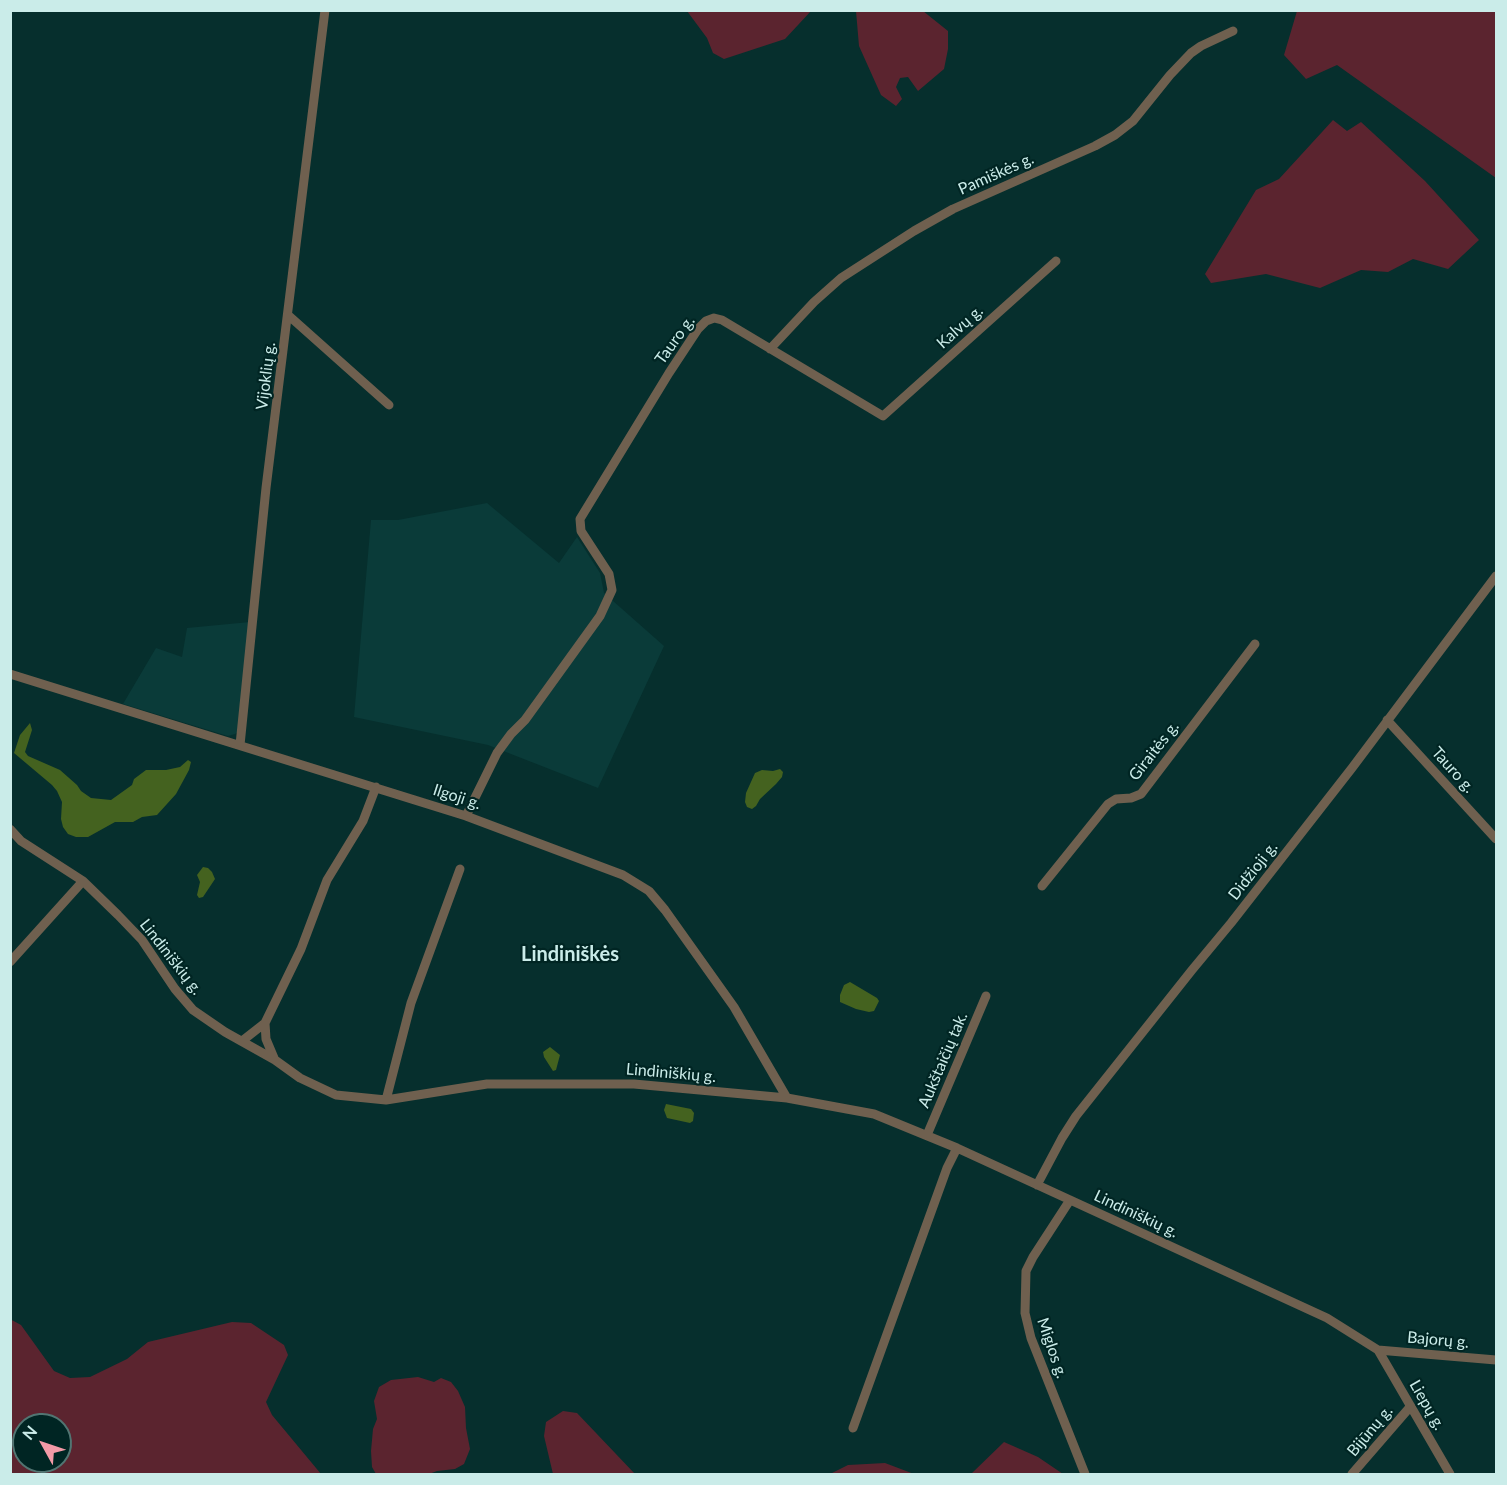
<!DOCTYPE html>
<html>
<head>
<meta charset="utf-8">
<style>
  body { margin:0 }
  #map { position:relative; width:1507px; height:1485px; overflow:hidden; background:#062f2d; font-family:Lato,sans-serif }
  canvas { display:block }
  .frame { position:absolute; inset:0; border:12px solid #caece9; pointer-events:none }
  .north { position:absolute; left:12px; top:1413px; width:60px; height:60px; box-sizing:border-box; background:#002523; border:2px solid #517572; border-radius:50%; rotate:310deg; font-size:16px; font-weight:700; line-height:24px; text-align:center; color:#caece9 }
  .north::after { content:''; display:block; margin:auto; width:21px; height:27px; background:#f39aa7; clip-path:polygon(50% 0,100% 100%,50% 72%,0 100%) }
</style>
</head>
<body>
<div id="map">
<canvas width="1507" height="1485"></canvas>
<div class="frame"></div>
<div class="north">N</div>
</div>
<script>
const ctx = document.querySelector('canvas').getContext('2d');
ctx.lineJoin = 'round';
function paint(path, color) {
  ctx.fillStyle = color;
  ctx.fill(path, 'evenodd');
}
function toPath(rows) {
  const path = new Path2D();
  for (const r of rows) {
    path.moveTo(r[0], r[1]);
    for (let i = 2; i < r.length; i += 2) path.lineTo(r[i], r[i + 1]);
  }
  return path;
}
function strokePath(path, color, width, dash) {
  ctx.strokeStyle = color;
  ctx.lineWidth = width;
  ctx.lineCap = dash ? 'butt' : 'round';
  ctx.setLineDash(dash || []);
  ctx.stroke(path);
}
function drawText(font, color, halo, rows, align = 'center') {
  ctx.font = font + ' Lato,sans-serif';
  ctx.lineWidth = 4.5;
  ctx.setLineDash([]);
  ctx.textBaseline = 'middle';
  ctx.strokeStyle = halo;
  ctx.fillStyle = color;
  for (const [text, x, y, turn = 0] of rows) {
    ctx.save();
    ctx.translate(x, y);
    ctx.rotate((+turn || 0) * Math.PI / 180);
    ctx.textAlign = isNaN(turn) ? turn : align;
    if (halo) ctx.strokeText(text, 0, 0);
    ctx.fillText(text, 0, 0);
    ctx.restore();
  }
}
const built = toPath([
  [487,503,559,563,577,537,600,573,604,593,664,646,598,788,488,745,354,717,371,520,398,520],
  [250,622,238,732,235,734,228,736,123,704,156,648,182,657,187,628]
]);
const green = toPath([
  [687,11,811,11,785,39,724,59,713,53,707,38],
  [856,11,923,11,948,31,948,49,944,69,918,91,908,77,900,78,896,87,902,99,896,106,881,95,859,46],
  [1297,11,1496,11,1496,178,1337,65,1306,79,1284,55],
  [1333,120,1347,131,1361,122,1425,181,1479,240,1448,269,1413,259,1388,272,1361,270,1320,288,1266,274,1211,283,1205,274,1256,190,1279,179],
  [10,1319,21,1325,54,1371,70,1378,90,1377,127,1359,148,1342,232,1322,251,1323,284,1345,288,1355,266,1402,272,1415,321,1474,11,1474],
  [24,1425,60,1425,60,1461,24,1461],
  [418,1377,434,1382,441,1378,451,1382,458,1391,465,1407,466,1428,470,1449,464,1464,455,1469,437,1471,429,1474,376,1474,372,1467,371,1451,373,1429,377,1419,374,1401,379,1387,391,1380],
  [563,1411,577,1413,635,1474,553,1474,544,1436,546,1422],
  [1004,1442,1038,1457,1063,1474,971,1474],
  [885,1463,914,1474,830,1474,848,1465]
]);
const water = toPath([
  [30,723,32,730,25,752,28,756,60,770,77,785,81,791,91,798,111,800,132,785,134,779,146,770,166,770,180,767,188,760,191,762,189,770,176,794,157,815,142,817,133,822,115,822,88,837,76,837,68,834,63,827,61,819,62,802,57,791,52,785,14,753,20,735],
  [780,769,783,772,782,777,776,784,760,799,756,806,752,809,747,807,745,802,746,793,755,773,762,770,773,771],
  [203,867,208,868,212,872,215,879,203,897,199,898,197,895,200,882,197,875],
  [850,982,877,998,879,1001,874,1011,869,1012,856,1009,840,1002,840,995,844,985],
  [550,1047,560,1055,556,1070,553,1071,544,1057,543,1052],
  [666,1104,691,1109,694,1113,693,1121,690,1123,667,1118,664,1110]
]);
const street = toPath([
  [288,315,389,405],
  [770,349,814,302,841,278,914,231,953,209,1095,146,1115,135,1133,121,1170,75,1191,53,1201,46,1233,31],
  [10,674,466,816,623,875,649,891,665,910,734,1007,787,1098],
  [1387,720,1496,839],
  [240,745,266,488,325,10],
  [466,816,497,753,511,734,525,720,600,616,612,590,609,574,581,531,580,519,669,373,698,329,706,321,714,318,722,320,883,416,1056,261],
  [10,829,21,841,83,881,118,915,142,940,175,989,193,1010,225,1032,275,1060,300,1078,336,1095,386,1100,487,1084,634,1084,787,1098,874,1114,957,1148,1327,1318,1378,1350,1496,1360],
  [1042,886,1108,804,1116,799,1131,798,1141,794,1255,644],
  [10,962,83,881],
  [265,1023,266,1039,274,1058],
  [242,1041,265,1023,301,949,327,880,363,821,376,787],
  [386,1100,411,1003,460,869],
  [927,1135,986,996],
  [1037,1185,1062,1138,1076,1116,1192,970,1231,923,1352,768,1496,576],
  [1070,1200,1033,1257,1026,1271,1025,1313,1031,1338,1085,1474],
  [1378,1350,1450,1474],
  [853,1428,947,1168,957,1148],
  [1352,1474,1410,1407]
]);
const streetNames = [
  ["Pamiškės g.",996,174,-24],
  ["Kalvų g.",960,327,-42],
  ["Tauro g.",675,340,-54],
  ["Vijoklių g.",266,376,-83],
  ["Giraitės g.",1154,751,-52],
  ["Tauro g.",1453,770,48],
  ["Ilgoji g.",457,797,18],
  ["Didžioji g.",1253,871,-52],
  ["Lindiniškių g.",171,957,52],
  ["Aukštaičių tak.",943,1060,-67],
  ["Lindiniškių g.",671,1073,5],
  ["Lindiniškių g.",1136,1214,25],
  ["Bajorų g.",1438,1340,5],
  ["Miglos g.",1052,1348,71],
  ["Liepų g.",1427,1405,60],
  ["Bijūnų g.",1370,1431,-50]
];
const quarterNames = [
  ["Lindiniškės",570,955]
];
paint(built, '#0a3b39');
paint(green, '#5b242f');
paint(water, '#44621f');
strokePath(street, '#6f604f', 9);
drawText('16px', '#caece9', '#002523', streetNames);
drawText('bold 20px', '#caece9', '#002523', quarterNames);
</script>
</body>
</html>
